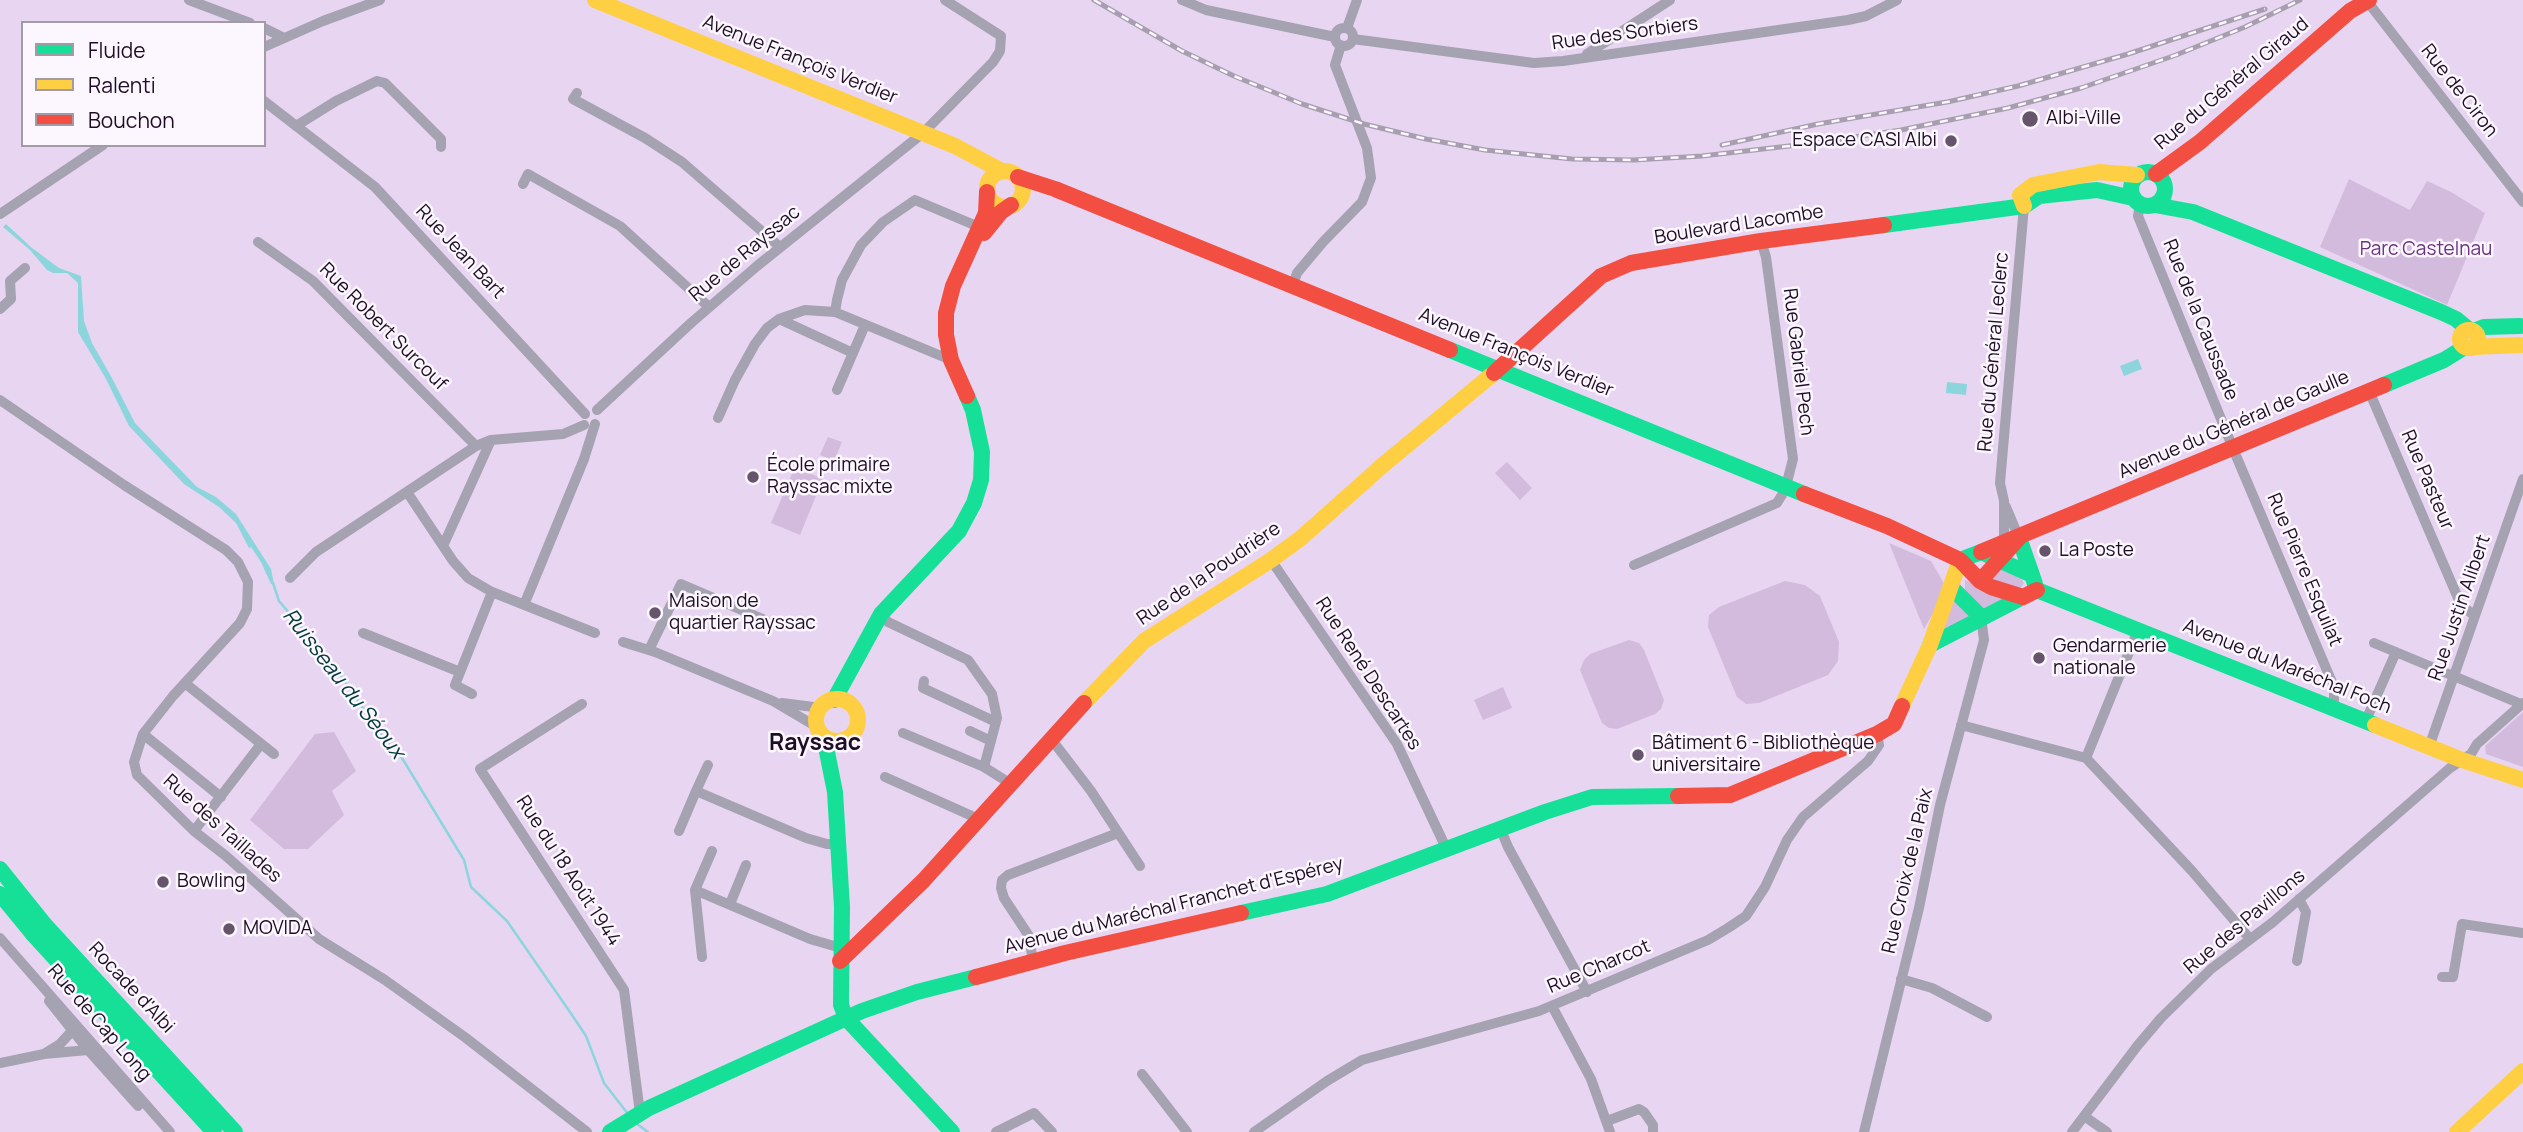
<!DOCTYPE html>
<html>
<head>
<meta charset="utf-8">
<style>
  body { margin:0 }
  #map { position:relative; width:2523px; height:1132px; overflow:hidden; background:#e8d5f1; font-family:Manrope,sans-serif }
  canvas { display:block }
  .legend { position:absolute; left:21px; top:21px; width:245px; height:126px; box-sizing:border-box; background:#fcf7fe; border:2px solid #a39aa7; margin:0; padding:9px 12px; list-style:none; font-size:21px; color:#1e0e25 }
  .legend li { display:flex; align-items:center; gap:14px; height:35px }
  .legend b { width:35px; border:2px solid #a39aa7 }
</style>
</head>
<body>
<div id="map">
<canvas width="2523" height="1132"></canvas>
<ul class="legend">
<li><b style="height:9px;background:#16e098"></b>Fluide</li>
<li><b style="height:9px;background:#ffcf43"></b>Ralenti</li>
<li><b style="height:9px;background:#f24e42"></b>Bouchon</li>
</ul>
</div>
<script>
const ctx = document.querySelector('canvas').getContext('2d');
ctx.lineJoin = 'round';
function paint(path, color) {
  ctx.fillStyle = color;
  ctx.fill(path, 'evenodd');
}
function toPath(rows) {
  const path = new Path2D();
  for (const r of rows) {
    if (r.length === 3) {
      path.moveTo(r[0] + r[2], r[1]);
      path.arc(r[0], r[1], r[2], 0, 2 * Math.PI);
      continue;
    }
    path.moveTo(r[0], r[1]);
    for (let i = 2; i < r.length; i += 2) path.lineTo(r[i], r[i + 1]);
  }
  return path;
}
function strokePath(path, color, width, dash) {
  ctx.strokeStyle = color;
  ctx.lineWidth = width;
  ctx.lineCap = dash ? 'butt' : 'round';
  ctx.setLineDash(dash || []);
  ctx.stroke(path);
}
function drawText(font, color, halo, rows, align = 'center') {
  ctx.font = font + ' Manrope,sans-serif';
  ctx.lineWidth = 5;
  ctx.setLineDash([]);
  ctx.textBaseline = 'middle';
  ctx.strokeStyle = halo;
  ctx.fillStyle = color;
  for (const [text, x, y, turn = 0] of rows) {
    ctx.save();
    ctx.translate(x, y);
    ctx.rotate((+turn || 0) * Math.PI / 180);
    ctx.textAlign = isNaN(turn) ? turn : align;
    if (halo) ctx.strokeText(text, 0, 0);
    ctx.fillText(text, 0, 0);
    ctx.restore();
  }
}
const green = toPath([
  [2349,179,2410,210,2427,181,2451,192,2485,213,2447,305,2320,247],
  [828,437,842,442,834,461,820,455],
  [1507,462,1532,488,1520,500,1495,473],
  [795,467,823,479,800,535,771,523],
  [1889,543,1931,561,1945,585,1939,603,1924,629],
  [2001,569,2018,574,2024,583,2021,588,1994,583,1992,577],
  [1965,580,1988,590,2007,597,1983,609,1965,591],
  [1785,581,1805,585,1820,596,1839,642,1838,661,1828,675,1759,703,1746,704,1737,697,1708,627,1709,615,1719,607],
  [1957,599,1973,618,1937,636,1951,603],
  [1629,640,1639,643,1644,650,1664,700,1661,709,1655,714,1617,729,1609,728,1602,723,1580,670,1584,660,1590,654],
  [1503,687,1512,708,1483,720,1474,700],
  [2523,712,2523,767,2486,754,2485,746],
  [334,732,356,771,332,791,344,815,308,849,284,849,250,820,315,734]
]);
const water = toPath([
  [6,224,32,248,59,268,81,276,84,321,92,343,112,378,135,423,197,487,216,497,236,514,271,569,274,584,271,584,261,562,251,547,249,548,236,523,219,507,184,484,129,426,106,379,78,332,78,283,67,273,53,273,47,270,30,250,3,227],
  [2138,359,2142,369,2124,376,2120,366],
  [1947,382,1967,384,1966,395,1946,393]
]);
const stream = toPath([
  [273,583,279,601,335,667,381,735,402,758,464,860,471,887,507,921,572,1015,586,1036,604,1083,628,1114],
  [637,1124,648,1132]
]);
const street = toPath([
  [189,0,250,23],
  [1182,0,1206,10,1335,37],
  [2367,1,2523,202],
  [264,28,284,38],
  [1347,28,1357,0],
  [1344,37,9],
  [1353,39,1534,63,1563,61,1848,20,1866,16,1897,0],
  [264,47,323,21,380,0],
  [1587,54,1670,0],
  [577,93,573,99,645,138,682,162,780,247],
  [264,101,375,187,585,414],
  [296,126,336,101,377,81,385,83,441,139,441,147],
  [523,184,528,174,620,226,709,307],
  [2140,204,2138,216,2237,458,2334,687,2334,708],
  [0,214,103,145],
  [258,242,313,281,476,446],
  [1293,285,1297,273,1323,242,1362,202,1371,178,1367,148,1335,65,1341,45],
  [0,309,11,299,10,281,25,268],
  [779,319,853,353],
  [951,360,835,312,837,300,842,280,861,245,883,222,915,200,979,227],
  [837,390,865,325],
  [2369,391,2461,605,2475,616],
  [0,400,124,485,226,550,238,562,248,582,247,609,240,623,173,696,143,734,134,762,137,775,194,831,226,856,319,939,385,980,466,1038,587,1132],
  [597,410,691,323,757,266,923,133,993,62,1000,51,1001,36,945,0],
  [718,418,735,380,755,344,767,328,779,319,805,310,835,312],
  [407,492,453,561,468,578,492,592,595,633],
  [2006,507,2019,538],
  [2004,543,2004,501,2000,483,2024,206],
  [443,546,491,440],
  [1271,560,1397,744,1447,850],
  [1634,565,1777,503,1785,490,1793,459,1766,257,1761,241],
  [290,578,316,552,476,446,491,440,563,434,584,425],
  [524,605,584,459,595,424],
  [881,614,888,622,968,660,992,694,997,718,984,767,1011,784],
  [363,633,460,672],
  [623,642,655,652,773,701,817,727],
  [2374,643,2521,704],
  [649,650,681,584,765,620],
  [924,681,923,688,996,722],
  [186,684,274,754],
  [472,694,455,685,492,592],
  [782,703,821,708],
  [582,704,480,769,624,990,640,1113],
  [2366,720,2396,652],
  [1961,725,2086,758,2192,871,2250,939],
  [970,731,991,741],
  [903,733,984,767],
  [143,734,221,797],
  [1052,740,1091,791,1140,866],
  [2429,747,2523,479],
  [2086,758,2138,630],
  [885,777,972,816,978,821],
  [696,791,708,765],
  [1501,830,1508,847,1587,992],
  [194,831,261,744],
  [679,831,696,791,806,838,827,844,838,844],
  [695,890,712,851],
  [730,904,746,865],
  [0,938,170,1132],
  [702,957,695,890,810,939,841,948],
  [2297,961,2306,912,2299,899],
  [1033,962,1029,936,1004,898,1001,888,1002,880,1008,875,1118,833],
  [2442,977,2453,977,2462,924,2523,933],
  [1901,979,1932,988,1987,1017],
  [49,1001,88,1050,138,1106],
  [1552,1006,1591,1079,1610,1132],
  [44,1054,60,1044,72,1031,77,1035],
  [0,1063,44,1054,88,1050,87,1046],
  [1142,1074,1187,1132],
  [2084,1116,2107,1132],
  [1607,1121,1639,1109,1644,1112,1653,1125,1653,1132],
  [996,1132,1034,1113,1052,1132],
  [1254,1132,1327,1081,1362,1060,1539,1011,1708,940,1728,928,1746,916,1765,887,1787,840,1803,817,1868,761,1879,745,1877,734],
  [1864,1132,1919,908,1940,805,1984,640,1981,617],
  [2072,1132,2138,1045,2161,1018,2211,969,2273,922,2450,768,2471,754,2477,744,2523,703]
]);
const fast = toPath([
  [2148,189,17],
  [2155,205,2193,212,2441,312,2456,319,2468,329],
  [1884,225,2024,206,2039,196,2097,190,2133,198],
  [2474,331,2484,327,2520,326],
  [1450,350,1804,494],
  [2384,385,2444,360,2465,347],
  [2019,538,2032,575],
  [1960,560,1981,552,2032,575,2037,590],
  [1952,588,1981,617],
  [2037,590,2375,725],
  [1930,645,2023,597],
  [834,700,881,614,959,531,974,503,981,480,982,452,973,410,967,396],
  [824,737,835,792,842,907,841,1005,846,1018,952,1132],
  [0,869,45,925,235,1132],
  [0,894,32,933,214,1132],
  [1241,913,1327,894,1545,812,1592,797,1678,796],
  [610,1132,649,1108,862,1011,917,992,976,977]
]);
const slow = toPath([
  [595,0,955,146,1002,171],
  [1005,189,18],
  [2024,206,2020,195,2033,185,2099,172,2137,175],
  [2469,339,9],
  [2474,347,2520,345],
  [837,720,21],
  [1084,703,1144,641,1271,560,1301,538,1383,465,1494,373],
  [1902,706,1930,645,1960,560],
  [2375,725,2462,760,2523,780],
  [2457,1132,2523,1071]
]);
const jam = toPath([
  [2156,174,2200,142,2350,11,2369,0],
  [1018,177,1055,189,1450,350],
  [984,233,1001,212,1011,205],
  [1494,373,1601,276,1631,263,1761,241,1884,225],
  [967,396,951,360,946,335,946,313,953,286,986,213,987,192],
  [1804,494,1887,526,1960,560,1980,581,1991,587,2023,597,2037,590],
  [1981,552,2384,385],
  [1980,581,2019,538],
  [1678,796,1730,795,1877,734,1894,724,1902,706],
  [840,961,923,881,1084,703],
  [976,977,1065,953,1241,913]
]);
const rail = toPath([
  [1094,0,1182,51,1234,76,1302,104,1364,124,1426,139,1485,150,1572,159,1634,160,1702,156,1815,143,1901,130,2008,108,2081,88,2176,55,2245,27,2300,0],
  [1722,145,1818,124,1947,102,2018,86,2128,54,2265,9]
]);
const markers = [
  [2030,119,9,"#65546c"],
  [1951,141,7,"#65546c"],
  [753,477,7,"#65546c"],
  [2045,551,7,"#65546c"],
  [655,613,7,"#65546c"],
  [2039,658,7,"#65546c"],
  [1638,755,7,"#65546c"],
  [163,882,7,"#65546c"],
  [229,929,7,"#65546c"]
];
const streetNames = [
  ["Rue des Sorbiers",1625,34,-8],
  ["Avenue François Verdier",800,60,22],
  ["Rue du Général Giraud",2232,84,-40],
  ["Rue de Ciron",2459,91,52],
  ["Boulevard Lacombe",1739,225,-9],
  ["Rue Jean Bart",460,252,47],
  ["Rue de Rayssac",745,254,-40],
  ["Rue de la Caussade",2200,320,68],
  ["Rue Robert Surcouf",383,327,45],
  ["Rue du Général Leclerc",1994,352,-85],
  ["Avenue François Verdier",1516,353,22],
  ["Rue Gabriel Pech",1798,362,83],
  ["Avenue du Général de Gaulle",2234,425,-23],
  ["Rue Pasteur",2427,480,67],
  ["Rue Pierre Esquilat",2304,570,67],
  ["Rue de la Poudrière",1209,574,-34],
  ["Rue Justin Alibert",2460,608,-71],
  ["Avenue du Maréchal Foch",2287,667,22],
  ["Rue René Descartes",1368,674,57],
  ["Rue des Taillades",222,829,42],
  ["Rue du 18 Août 1944",568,871,57],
  ["Rue Croix de la Paix",1908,871,-77],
  ["Avenue du Maréchal Franchet d'Espérey",1174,906,-14],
  ["Rue des Pavillons",2245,922,-40],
  ["Rue Charcot",1599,967,-23],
  ["Rocade d'Albi",131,988,47],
  ["Rue de Cap Long",99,1023,49]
];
const poiNames = [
  ["Albi-Ville",2046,119],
  ["Espace CASI Albi",1937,141,"right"],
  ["École primaire",767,466],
  ["Rayssac mixte",767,488],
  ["La Poste",2059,551],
  ["Maison de",669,602],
  ["quartier Rayssac",669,624],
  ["Gendarmerie",2053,647],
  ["nationale",2053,669],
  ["Bâtiment 6 - Bibliothèque",1652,744],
  ["universitaire",1652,766],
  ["Bowling",177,882],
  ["MOVIDA",243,929]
];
const parkNames = [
  ["Parc Castelnau",2426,250]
];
const waterNames = [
  ["Ruisseau du Séoux",343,684,52]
];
const quarterNames = [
  ["Rayssac",815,744]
];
paint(green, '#d3bbde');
paint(water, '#8dd5dd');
strokePath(stream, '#8dd5dd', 2.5);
strokePath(street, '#a5a2b1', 10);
strokePath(fast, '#16e098', 16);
strokePath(slow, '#ffcf43', 16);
strokePath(jam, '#f24e42', 16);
strokePath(rail, '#a79eb0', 5);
strokePath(rail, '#fcf7fe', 2.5, [8]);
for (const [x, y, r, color] of markers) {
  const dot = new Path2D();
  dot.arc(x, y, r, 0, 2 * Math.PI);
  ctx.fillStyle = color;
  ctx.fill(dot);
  strokePath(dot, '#fcf7fe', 2.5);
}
drawText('19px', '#1e0e25', '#fcf7fe', streetNames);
drawText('19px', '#1e0e25', '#fcf7fe', poiNames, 'left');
drawText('19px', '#69337f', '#fcf7fe', parkNames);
drawText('italic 21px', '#023a3a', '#fcf7fe', waterNames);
drawText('bold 23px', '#1e0e25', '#fcf7fe', quarterNames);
</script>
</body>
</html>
